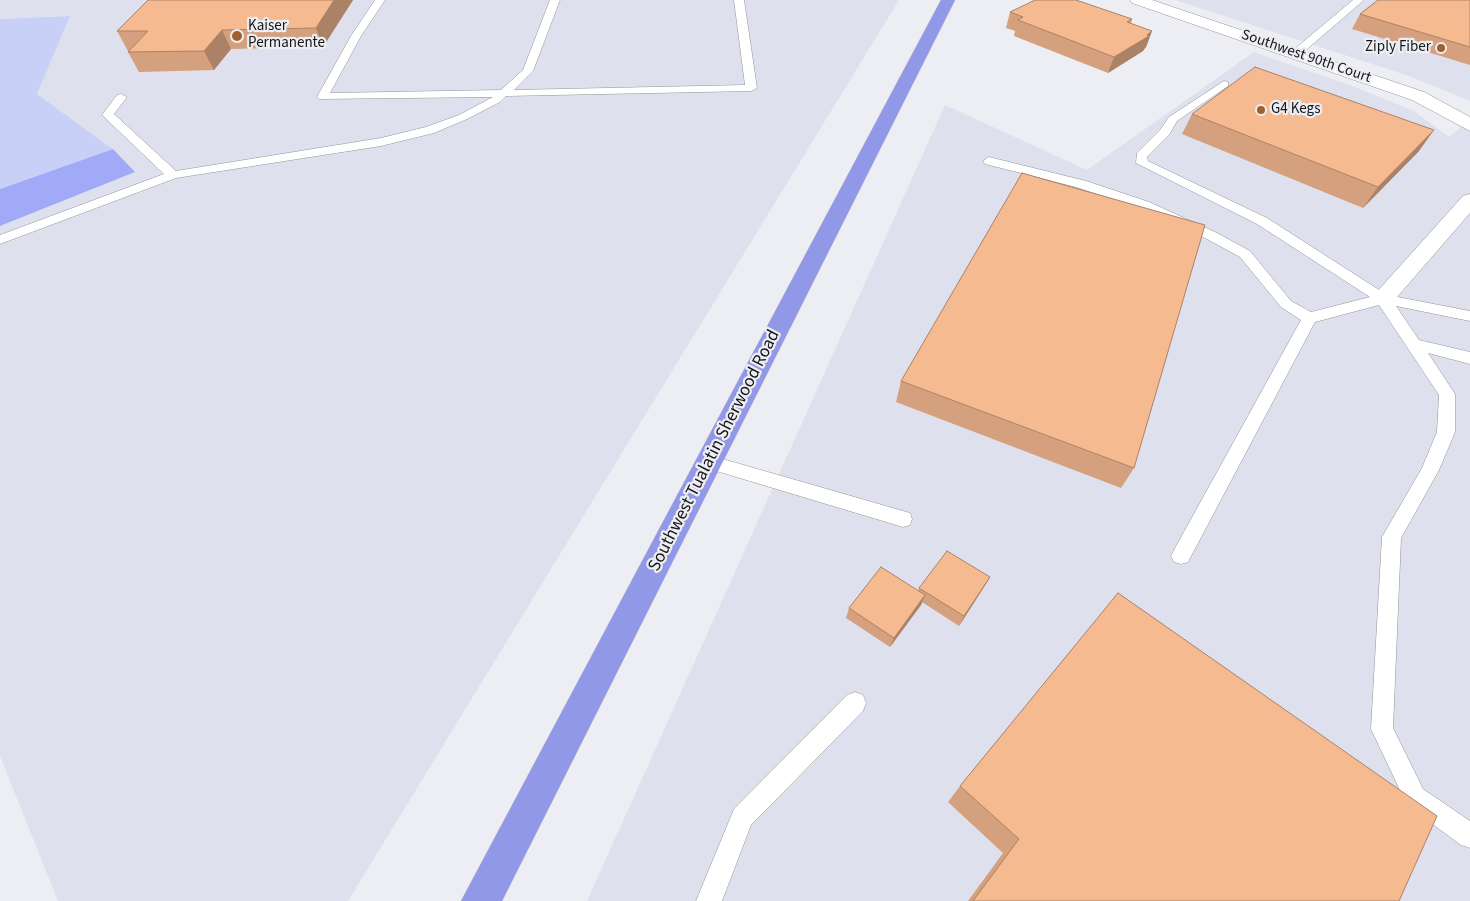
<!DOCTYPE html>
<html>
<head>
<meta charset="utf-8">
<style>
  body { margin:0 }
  canvas { display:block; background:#edeef3 }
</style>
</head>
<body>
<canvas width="1470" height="901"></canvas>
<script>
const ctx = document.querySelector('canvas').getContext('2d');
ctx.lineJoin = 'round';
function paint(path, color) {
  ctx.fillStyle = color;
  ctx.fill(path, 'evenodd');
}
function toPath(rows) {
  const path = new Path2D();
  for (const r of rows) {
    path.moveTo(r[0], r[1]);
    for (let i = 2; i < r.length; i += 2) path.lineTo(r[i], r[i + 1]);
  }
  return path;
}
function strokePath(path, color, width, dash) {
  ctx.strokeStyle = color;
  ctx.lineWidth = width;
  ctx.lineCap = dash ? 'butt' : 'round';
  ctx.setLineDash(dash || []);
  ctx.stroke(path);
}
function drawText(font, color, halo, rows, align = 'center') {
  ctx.font = font + ' "Source Sans 3",sans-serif';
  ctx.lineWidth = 4.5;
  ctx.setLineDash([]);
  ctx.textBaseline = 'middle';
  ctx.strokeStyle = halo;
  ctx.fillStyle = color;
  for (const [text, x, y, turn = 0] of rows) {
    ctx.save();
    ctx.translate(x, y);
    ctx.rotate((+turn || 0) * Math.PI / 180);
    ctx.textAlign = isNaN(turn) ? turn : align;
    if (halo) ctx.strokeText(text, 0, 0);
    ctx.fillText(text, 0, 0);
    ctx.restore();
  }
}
const built = toPath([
  [0,0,899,0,348,901,58,901,0,756,0,226,134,172,113,149,37,94,69,16,0,19],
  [1175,0,1470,0,1470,101,1409,76],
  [1254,52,1355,87,1414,111,1449,137,1470,120,1470,901,587,901,945,105,1087,170]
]);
const green = toPath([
  [70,16,37,94,113,149,0,189,0,19]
]);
const forest = toPath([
  [113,149,135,172,0,226,0,189]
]);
const service = toPath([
  [375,0,385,0,361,36,330,93,501,90,523,70,550,0,560,0,533,71,514,90,745,85,734,0,744,0,757,88,751,91,506,96,500,102,467,119,434,133,381,146,176,178,0,244,0,235,164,174,102,115,117,95,121,94,127,97,114,114,176,171,381,138,426,127,459,115,493,97,319,99,317,97,351,36,375,0],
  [1353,0,1364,0,1299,56,1291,56,1291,52,1353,0],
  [1224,81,1228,82,1228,86,1177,121,1169,135,1147,157,1148,161,1267,218,1387,295,1470,311,1470,321,1396,306,1419,340,1470,352,1470,364,1428,353,1455,394,1455,432,1439,470,1401,538,1393,728,1423,789,1470,821,1470,848,1461,845,1407,805,1371,729,1382,537,1422,468,1437,432,1439,395,1379,305,1315,322,1188,562,1181,564,1174,562,1171,556,1174,550,1301,320,1281,307,1240,257,1207,239,1139,208,1076,187,985,164,983,161,989,157,1086,181,1149,202,1217,233,1250,251,1291,301,1311,312,1370,297,1257,224,1136,163,1137,153,1160,130,1169,117,1224,81],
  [709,455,903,511,910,513,912,519,910,525,903,527,703,467,700,462,703,457,709,455],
  [855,692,863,695,866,703,863,711,751,825,722,901,696,901,734,809,847,695,855,692]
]);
const minor = toPath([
  [1130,0,1152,0,1424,92,1470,117,1470,131,1412,100,1132,3,1130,0],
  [1470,194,1470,213,1391,304,1383,307,1375,304,1371,299,1375,294,1463,196,1470,194]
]);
const trunk = toPath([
  [941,0,955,0,502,901,461,901,941,0]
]);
const wall = toPath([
  [148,0,353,0,323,47,231,49,214,70,139,72,128,52,129,51,128,51,117,31],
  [1470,0,1470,65,1352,29,1360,14],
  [1010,12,1132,19,1131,24,1152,31,1146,47,1145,48,1143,51,1108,73,1014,36,1015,31,1006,28],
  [1192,114,1419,151,1363,208,1182,134],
  [901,381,1134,468,1121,488,896,402],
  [990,577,984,587,959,626,922,602,921,605,890,647,846,618,849,608,918,591,919,588],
  [960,786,1399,901,968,901,1003,853,948,802]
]);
const shadedWall = toPath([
  [334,0,353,0,323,47,316,28],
  [222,30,231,49,214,70,204,51],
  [1152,31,1146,47,1145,48,1143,51,1108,73,1114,57],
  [1434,130,1419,151,1363,208,1378,187],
  [990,577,984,587,959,626,964,616],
  [925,595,921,605,890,647,894,638]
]);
const building = toPath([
  [148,0,334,0,316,28,222,30,204,51,128,52,148,31,117,31,148,0],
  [1035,0,1076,0,1132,19,1127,22,1152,31,1147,35,1149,36,1114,57,1018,20,1023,17,1010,12,1035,0],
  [1378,0,1470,0,1470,47,1360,14,1378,0],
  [1255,67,1434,130,1378,187,1192,114,1255,67],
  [1022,173,1205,225,1134,468,901,381,1022,173],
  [947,551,990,577,964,616,919,588,947,551],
  [881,567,925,595,894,638,849,608,881,567],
  [1118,593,1437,816,1399,901,973,901,1019,839,960,786,1118,593]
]);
const markers = [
  [237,36,6,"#a15f2c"],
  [1441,48,5,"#a15f2c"],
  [1261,110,5,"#a15f2c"]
];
const farPoinames = [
  ["Kaiser",248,27],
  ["Permanente",248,44],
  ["Ziply Fiber",1431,48,"right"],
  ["G4 Kegs",1271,110]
];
const farStreetnames = [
  ["Southwest 90th Court",1306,57,19]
];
const streetNames = [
  ["Southwest Tualatin Sherwood Road",715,451,-63]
];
paint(built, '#dee1ed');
paint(green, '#c9d0f8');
paint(forest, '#a0aaf6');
strokePath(service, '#939499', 1);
strokePath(minor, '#939499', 1);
strokePath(trunk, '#ccc', 1);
paint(service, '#fff');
paint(minor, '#fff');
paint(trunk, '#9298e8');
paint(wall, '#d4a07d');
paint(shadedWall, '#ac8266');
paint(building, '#f6ba91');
strokePath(building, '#ac8266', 1);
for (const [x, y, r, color] of markers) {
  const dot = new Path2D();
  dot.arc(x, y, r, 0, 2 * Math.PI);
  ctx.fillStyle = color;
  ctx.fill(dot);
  strokePath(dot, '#edeef3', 2);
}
drawText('15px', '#161618', '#edeef3', farPoinames, 'left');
drawText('15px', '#161618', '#edeef3', farStreetnames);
drawText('18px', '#161618', '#edeef3', streetNames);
</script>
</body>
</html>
